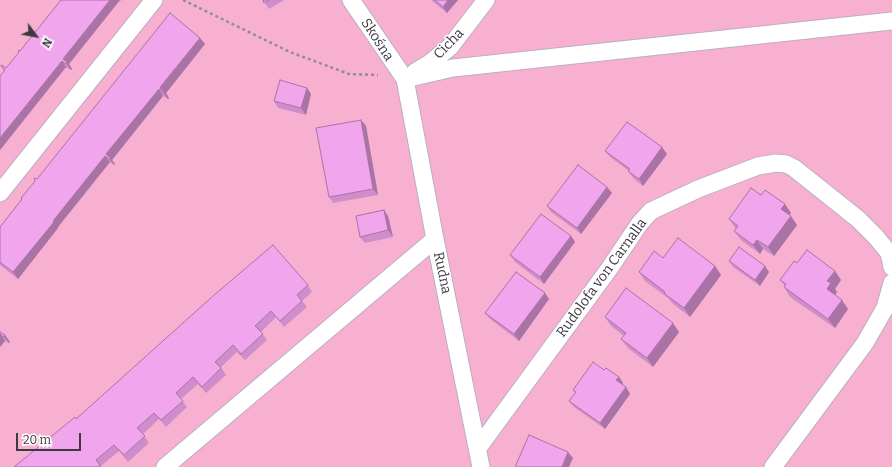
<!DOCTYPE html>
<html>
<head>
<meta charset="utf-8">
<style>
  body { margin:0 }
  #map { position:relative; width:892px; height:467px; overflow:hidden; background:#f9f4fe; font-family:Bitter,serif }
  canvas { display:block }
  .north { position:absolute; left:16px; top:16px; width:40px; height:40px; -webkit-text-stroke:3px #fff; paint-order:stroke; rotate:122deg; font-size:11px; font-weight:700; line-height:16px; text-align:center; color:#3d3842 }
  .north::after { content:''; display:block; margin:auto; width:14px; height:18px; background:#3d3842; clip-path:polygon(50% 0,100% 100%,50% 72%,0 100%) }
  .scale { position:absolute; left:16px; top:433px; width:65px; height:18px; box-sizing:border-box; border:2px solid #3d3842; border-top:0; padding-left:5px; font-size:12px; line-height:14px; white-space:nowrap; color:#3d3842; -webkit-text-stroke:3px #fff; paint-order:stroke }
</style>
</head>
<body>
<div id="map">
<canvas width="892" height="467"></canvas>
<div class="north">N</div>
<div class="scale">20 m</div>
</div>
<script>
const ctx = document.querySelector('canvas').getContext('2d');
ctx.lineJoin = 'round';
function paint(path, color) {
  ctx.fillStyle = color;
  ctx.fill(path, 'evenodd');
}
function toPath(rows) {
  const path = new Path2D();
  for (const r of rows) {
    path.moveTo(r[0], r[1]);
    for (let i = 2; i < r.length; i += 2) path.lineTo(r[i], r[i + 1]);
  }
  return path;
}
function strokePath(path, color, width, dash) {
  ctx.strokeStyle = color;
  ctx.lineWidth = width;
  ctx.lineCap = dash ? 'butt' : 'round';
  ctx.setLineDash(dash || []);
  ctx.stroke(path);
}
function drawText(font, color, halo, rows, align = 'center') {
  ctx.font = font + ' Bitter,serif';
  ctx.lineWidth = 3;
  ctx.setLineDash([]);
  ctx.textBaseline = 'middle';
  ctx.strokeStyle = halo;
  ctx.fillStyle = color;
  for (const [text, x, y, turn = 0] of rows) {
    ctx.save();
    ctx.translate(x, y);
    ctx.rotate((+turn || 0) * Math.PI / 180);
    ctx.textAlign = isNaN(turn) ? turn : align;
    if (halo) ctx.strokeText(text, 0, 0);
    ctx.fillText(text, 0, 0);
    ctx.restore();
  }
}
const green = toPath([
  [0,0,892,0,892,467,0,467]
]);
const path = toPath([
  [183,0,290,52,349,74,378,75]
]);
const minor = toPath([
  [351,0,405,79,435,239,481,467],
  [415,72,430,63,450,47,486,0],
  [405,79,453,68,892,21],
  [0,193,154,0],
  [478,448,609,269,640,223,651,211,698,189,758,166,776,163,786,164,794,168,858,219,876,237,889,253,892,267],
  [165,467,435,239],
  [773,467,865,343,885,308,892,283]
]);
const wall = toPath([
  [61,0,122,0,121,1,120,0,69,64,72,69,71,70,66,67,0,150,0,76,4,71,1,66,6,68,19,53,18,51,20,51],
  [263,0,284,0,269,9],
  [431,0,458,0,447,13],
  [200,38,205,44,166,93,169,98,168,99,163,96,112,160,115,164,114,165,110,162,58,227,58,228,18,279,0,265,0,227,22,199],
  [307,88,311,94,306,115,278,108,274,101],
  [361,120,366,126,378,195,333,203,329,197],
  [605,151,667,154,643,186,633,178,628,171,629,171,610,157],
  [612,193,581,234,551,212,547,206],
  [761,195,791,213,789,215,797,225,774,256,763,249,760,254,741,240,734,231,736,229,729,219],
  [388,216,393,237,365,243,360,237],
  [571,236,575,242,544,284,515,262,510,255],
  [663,258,715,266,721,275,690,317,672,303,668,298,645,281,639,272],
  [729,261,769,272,760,286,733,267],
  [797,263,835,271,841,280,835,289,837,292,835,295,848,309,835,328,790,297,784,287,785,286,780,280],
  [308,285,312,292,302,301,307,307,284,327,276,317,261,332,267,340,245,360,237,352,221,367,226,375,206,393,198,384,181,399,187,407,166,427,159,419,143,434,149,443,128,462,119,451,101,466,102,467,14,467,76,419],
  [549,299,519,341,490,319,485,313],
  [605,317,679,332,653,367,628,348,621,339,624,336,611,326],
  [0,332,5,335,10,342,9,343,5,341,0,347],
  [604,370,619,377,623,383,622,385,626,387,630,394,605,429,574,407,569,401,575,393,573,390]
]);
const shadedWall = toPath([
  [110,0,120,0,69,64,72,69,71,70,63,59],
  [448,0,458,0,447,13,443,7],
  [200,38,205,44,166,93,169,98,168,99,160,88],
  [62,61,66,67,0,150,0,138],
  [307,88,311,94,306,115,301,108],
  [159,89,163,96,112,160,115,164,114,165,106,154],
  [361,120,366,126,378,195,373,189],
  [662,147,667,154,643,186,639,179],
  [105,156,110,162,58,227,58,228,18,279,13,272,53,221],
  [607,187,612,193,581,234,577,228],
  [785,204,791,213,787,218,781,209],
  [384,210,388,216,393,237,388,230],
  [791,216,797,225,774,256,768,247],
  [571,236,575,242,544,284,540,277],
  [757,240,763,249,760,254,753,245],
  [715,266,721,275,690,317,684,308],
  [765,266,769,272,760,286,755,280],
  [835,271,841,280,835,289,837,292,833,298,827,289,827,281],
  [545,293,549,299,519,341,514,334],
  [842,300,848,309,835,328,828,319],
  [673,323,679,332,653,367,647,358],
  [0,334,5,341,0,347],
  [5,335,10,342,9,343,4,337],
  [619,377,623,383,621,387,616,380],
  [626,387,630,394,605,429,600,423],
  [568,452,573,458,569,467,562,467]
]);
const building = toPath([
  [61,0,110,0,63,59,67,62,66,64,62,61,0,138,0,76,5,70,1,66,1,65,6,68,19,52,18,51,19,50,20,51,61,0],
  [263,0,269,0,264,3,263,0],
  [435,0,448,0,443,7,435,0],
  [170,13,200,38,161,86,160,88,164,91,164,92,159,89,106,154,111,158,110,159,105,156,53,221,54,222,13,272,0,262,0,227,22,199,21,198,22,197,35,181,34,178,37,179,170,13],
  [280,80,307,88,301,108,274,101,280,80],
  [361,120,373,189,329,197,316,128,361,120],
  [627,122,662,147,639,179,628,171,630,169,605,151,627,122],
  [578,165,607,187,577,228,547,206,578,165],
  [751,188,761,195,765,190,785,204,781,209,791,216,768,247,757,240,753,245,734,231,738,226,729,219,751,188],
  [384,210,388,230,360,237,356,216,384,210],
  [541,214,571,236,540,277,510,255,541,214],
  [678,238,715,266,684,308,665,294,664,291,639,272,654,251,663,258,678,238],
  [273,245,308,285,297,295,302,301,280,321,271,311,255,326,263,334,241,354,233,345,215,362,221,368,202,387,193,377,176,393,183,401,161,420,154,413,137,428,145,436,124,455,114,445,96,460,100,465,98,467,14,467,75,417,76,419,213,296,273,245],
  [739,247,765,266,755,280,729,261,739,247],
  [807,250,835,271,827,281,831,283,827,289,842,300,828,319,784,287,786,284,780,280,794,261,797,263,807,250],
  [516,272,545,293,514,334,485,313,516,272],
  [626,288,673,323,647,358,621,339,626,333,605,317,626,288],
  [0,332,5,335,4,337,0,334,0,335,0,332],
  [593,362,604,370,606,368,619,377,616,380,626,387,600,423,569,401,576,392,573,390,593,362],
  [529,435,568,452,562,467,515,467,529,435]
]);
const streetNames = [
  ["Skośna",377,40,57],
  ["Cicha",449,44,-46],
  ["Rudna",442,273,78],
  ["Rudolofa von Carnalla",602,278,-54]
];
paint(green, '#f8b0d1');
strokePath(minor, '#baadc6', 19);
strokePath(path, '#928d97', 2.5, [3, 3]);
strokePath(minor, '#fff', 17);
paint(wall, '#cf8ecb');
paint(shadedWall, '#a974a5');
paint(building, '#f1a5ec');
strokePath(building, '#a974a5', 1);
drawText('14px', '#3d3842', '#fff', streetNames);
</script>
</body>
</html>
